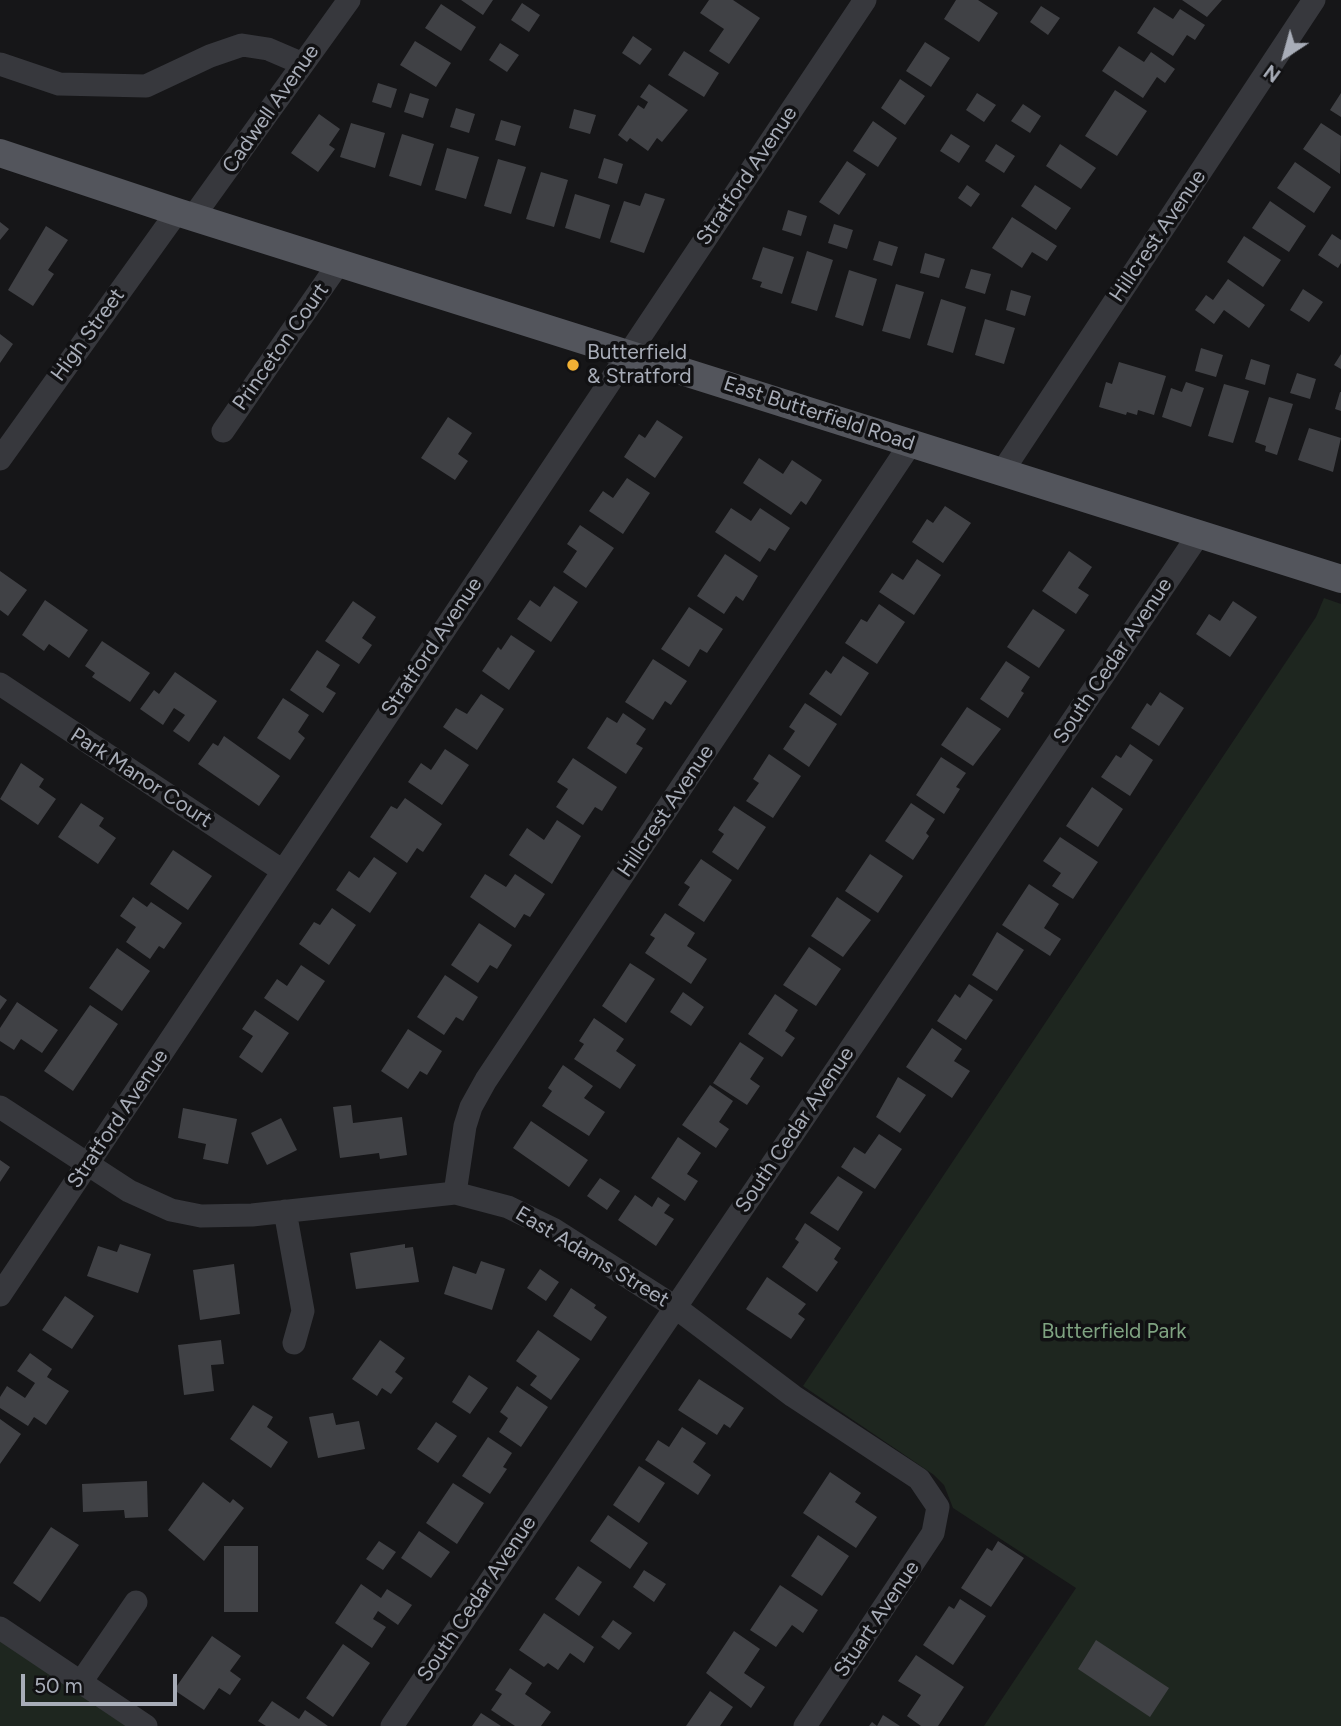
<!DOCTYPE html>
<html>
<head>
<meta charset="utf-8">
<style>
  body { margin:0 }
  #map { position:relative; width:1341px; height:1726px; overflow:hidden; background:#161618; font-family:Figtree,sans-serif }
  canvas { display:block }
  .north { position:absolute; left:1250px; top:21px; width:70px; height:70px; -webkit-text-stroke:5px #111113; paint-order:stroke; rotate:216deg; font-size:19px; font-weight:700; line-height:28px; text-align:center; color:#a8adb8 }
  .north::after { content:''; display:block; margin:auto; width:24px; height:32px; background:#a8adb8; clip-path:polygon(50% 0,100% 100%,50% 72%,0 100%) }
  .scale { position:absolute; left:21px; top:1674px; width:156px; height:32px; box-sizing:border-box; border:4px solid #a8adb8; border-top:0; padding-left:9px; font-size:21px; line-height:24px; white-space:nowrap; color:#a8adb8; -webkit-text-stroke:5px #111113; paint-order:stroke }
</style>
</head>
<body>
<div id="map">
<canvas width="1341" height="1726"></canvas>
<div class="north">N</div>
<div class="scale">50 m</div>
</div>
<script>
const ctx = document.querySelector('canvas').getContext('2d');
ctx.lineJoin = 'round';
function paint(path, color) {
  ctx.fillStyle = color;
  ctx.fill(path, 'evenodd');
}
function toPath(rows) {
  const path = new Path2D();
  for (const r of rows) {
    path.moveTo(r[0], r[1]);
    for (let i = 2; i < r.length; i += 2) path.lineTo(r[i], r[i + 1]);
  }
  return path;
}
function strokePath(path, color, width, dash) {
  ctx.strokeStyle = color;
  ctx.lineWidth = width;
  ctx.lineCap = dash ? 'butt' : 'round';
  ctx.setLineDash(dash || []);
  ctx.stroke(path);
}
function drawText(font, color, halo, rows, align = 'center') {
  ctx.font = font + ' Figtree,sans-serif';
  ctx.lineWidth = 7;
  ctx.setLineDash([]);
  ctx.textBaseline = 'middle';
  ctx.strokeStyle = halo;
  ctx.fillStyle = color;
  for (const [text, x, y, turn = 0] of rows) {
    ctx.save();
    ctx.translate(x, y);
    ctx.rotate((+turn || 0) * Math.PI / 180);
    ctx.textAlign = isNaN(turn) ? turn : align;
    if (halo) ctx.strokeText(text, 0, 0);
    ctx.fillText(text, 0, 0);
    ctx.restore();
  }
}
const green = toPath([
  [1324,598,1341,604,1341,1726,984,1726,1076,1588,953,1508,944,1485,934,1475,803,1386,1316,617],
  [0,1639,129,1726,0,1726]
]);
const building = toPath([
  [461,0,493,0,483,15],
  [709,0,733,0,760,18,729,64,709,51,724,29,700,13],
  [956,0,978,0,998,13,979,42,944,19],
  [1182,0,1222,0,1207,17],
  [522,3,540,15,529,32,511,20],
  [441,4,476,27,461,51,425,28],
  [1041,6,1060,18,1048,35,1030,22],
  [1154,7,1173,19,1180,9,1205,25,1195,40,1187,35,1173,56,1137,33],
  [633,36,652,49,640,65,622,53],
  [415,41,451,63,436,87,400,65],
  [925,42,950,58,931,87,906,71],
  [500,43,519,55,507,72,489,60],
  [1119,46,1144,62,1151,52,1175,69,1165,83,1157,77,1143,98,1102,71],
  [684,51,719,73,704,97,668,75],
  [900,79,925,96,905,125,881,108],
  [378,83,397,89,391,108,372,102],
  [649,84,688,110,662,142,657,138,648,151,630,138,627,142,618,135,638,105,644,109,648,102,640,97],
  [1115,90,1147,111,1117,156,1085,136],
  [410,93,429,99,423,118,404,112],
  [977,93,996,105,984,122,966,110],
  [1341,93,1341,117,1330,110],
  [1023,104,1041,116,1030,133,1011,121],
  [456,108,475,114,469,133,450,127],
  [574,109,596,115,590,134,569,128],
  [319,114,340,129,329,145,335,149,318,172,291,153],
  [501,120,521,126,515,146,495,140],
  [873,121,897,138,878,167,853,151],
  [351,123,385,133,375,168,340,157],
  [1321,123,1341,136,1340,174,1303,149],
  [402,134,434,144,421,186,389,176],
  [951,134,970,146,959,163,940,151],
  [996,144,1015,156,1004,173,985,161],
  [1060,144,1096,168,1081,189,1046,166],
  [447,148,479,157,466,199,435,190],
  [604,158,623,164,617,184,598,178],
  [498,159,526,167,511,214,484,206],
  [847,161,866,174,839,215,819,202],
  [1295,162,1331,187,1314,213,1277,188],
  [541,172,568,180,554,227,526,219],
  [967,185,980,194,971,207,958,198],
  [1035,185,1071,208,1056,230,1021,206],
  [645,193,665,199,644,253,610,242,624,201,640,206],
  [575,194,610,205,600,239,565,228],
  [1270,201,1306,226,1289,252,1252,228],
  [788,210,807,216,801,236,782,230],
  [1012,217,1057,246,1047,261,1032,252,1022,268,992,248],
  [0,222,9,229,0,240],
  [834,224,853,230,847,249,828,243],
  [46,226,68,240,48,270,54,274,33,306,8,290],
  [1332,234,1341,240,1341,263,1338,268,1318,255],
  [1244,236,1281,260,1263,287,1227,262],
  [879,241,898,247,892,266,873,260],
  [763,247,794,257,782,294,760,287,762,282,752,279],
  [807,251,833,260,817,311,791,303],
  [925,253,945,259,939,278,920,273],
  [971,269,991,274,985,294,965,288],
  [849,270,877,279,863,326,835,317],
  [1228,279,1265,305,1249,328,1224,310,1214,324,1195,310,1206,295,1213,300],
  [896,284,924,292,910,339,882,331],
  [1303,289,1323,302,1309,322,1290,310],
  [1011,290,1031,296,1025,316,1006,310],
  [941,299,966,307,953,353,927,345],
  [985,319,1015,328,1004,364,975,355],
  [0,334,13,344,0,363],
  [1201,348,1223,355,1216,377,1195,371],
  [1341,354,1341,369,1334,365],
  [1251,359,1270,365,1265,385,1245,379],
  [1119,362,1166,376,1154,415,1138,410,1137,415,1127,412,1126,415,1099,407,1106,382,1112,384],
  [1297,373,1316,379,1310,399,1290,393],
  [1186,382,1204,388,1191,427,1162,417,1171,388,1182,392],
  [1224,384,1249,391,1233,443,1208,436],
  [1340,392,1341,392,1341,411,1335,409],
  [1269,397,1293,404,1277,455,1265,451,1266,446,1255,442],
  [448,417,472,433,458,454,468,461,455,480,421,458],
  [657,420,683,437,655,478,624,457,639,434,645,438],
  [1309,428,1341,438,1333,472,1298,460],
  [759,458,783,474,792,460,822,480,806,505,801,501,791,515,743,483],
  [627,478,650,493,623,534,589,511,603,491,613,498],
  [945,506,971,523,943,563,912,542,927,519,933,523],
  [731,508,751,521,760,508,790,528,775,551,769,548,760,562,715,532],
  [580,525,614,548,586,588,563,572,577,551,567,544],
  [1069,551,1092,567,1078,588,1089,595,1076,614,1042,591],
  [725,554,758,576,743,601,736,596,724,614,697,596],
  [917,559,941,575,914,615,879,592,892,573,903,580],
  [0,571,27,590,8,616,0,610],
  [554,586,578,602,551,642,517,619,530,600,540,607],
  [45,600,88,630,69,658,49,644,44,651,22,635],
  [353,601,376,617,362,638,372,645,359,664,325,641],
  [1233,601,1257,617,1230,657,1196,634,1209,614,1220,621],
  [879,604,905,622,877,664,845,643,861,619,867,622],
  [689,607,723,629,707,653,700,649,689,667,661,649],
  [1033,609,1065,630,1039,668,1007,647],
  [511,635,535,651,509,690,482,671,498,647,501,650],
  [102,641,150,673,130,702,92,677,95,673,85,666],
  [317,650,340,665,326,687,336,693,323,713,290,690],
  [843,656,869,673,841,716,809,694,826,670,831,674],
  [653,659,687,681,671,705,665,701,653,720,625,702],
  [1006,661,1030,677,1021,691,1024,693,1008,718,980,699],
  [175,672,217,701,189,742,173,731,185,715,174,708,163,725,140,709,154,690,159,694],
  [1160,692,1184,708,1159,746,1131,728,1147,703,1151,706],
  [481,694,504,709,477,750,443,727,456,708,467,714],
  [283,698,309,715,298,732,305,738,290,760,257,738],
  [805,703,837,724,809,767,783,749,795,731,789,727],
  [967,707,1001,729,973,766,941,745],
  [623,713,646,729,636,744,643,748,626,774,587,748,607,717,617,723],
  [224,736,280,776,259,806,198,764,213,743,218,746],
  [1130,744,1153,760,1130,796,1101,777,1116,755,1121,758],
  [445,749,469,765,442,805,408,782,421,763,431,770],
  [769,754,801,776,773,818,746,801,759,783,753,779],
  [941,757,966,773,956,787,960,789,944,814,916,795],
  [573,758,617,787,602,811,595,807,583,825,556,807,568,789,557,782],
  [21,763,44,779,39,787,56,799,38,825,0,799],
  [1092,787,1123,809,1098,847,1066,826],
  [405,798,442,824,423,852,417,848,407,863,370,837,391,806,397,809],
  [81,803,104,818,99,826,116,838,98,864,58,837],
  [911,803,935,819,926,833,929,836,913,860,885,841],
  [734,806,766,827,738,870,712,852,724,834,718,830],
  [557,820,581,836,552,884,509,855,527,828,544,840],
  [1060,837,1098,862,1073,899,1052,886,1061,873,1043,861],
  [173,850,212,876,188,910,150,884],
  [870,854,903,876,878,913,845,891],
  [374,857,397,873,370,913,336,890,349,871,359,878],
  [701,859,732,880,704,922,678,905,690,887,684,883],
  [485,874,506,887,515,874,545,894,530,917,524,914,515,928,470,897],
  [1029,884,1059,904,1044,928,1061,939,1050,956,1002,925],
  [133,897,147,907,151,902,182,923,164,949,159,946,150,959,126,942,136,927,120,916],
  [837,897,871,920,843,957,811,936],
  [332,908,356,925,329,965,299,944,314,922,320,925],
  [665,913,695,933,687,946,707,959,691,984,645,953,655,938,650,935],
  [479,923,512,945,497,969,490,965,478,983,451,965],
  [997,932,1024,950,997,991,972,975],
  [809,947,841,969,816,1006,783,985],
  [117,948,150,971,122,1011,89,988],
  [630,963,655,979,626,1023,602,1006],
  [301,965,325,981,298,1021,264,998,277,979,287,986],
  [445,975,478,997,463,1021,456,1017,444,1035,417,1017],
  [969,984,993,1000,966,1040,937,1021,955,994,960,998],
  [683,992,704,1007,691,1026,670,1012],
  [775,994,798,1010,785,1031,795,1038,782,1057,748,1034],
  [0,995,7,1000,0,1010],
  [17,1002,58,1030,42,1053,21,1039,14,1050,0,1041,0,1028],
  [90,1005,118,1024,73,1091,44,1071],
  [255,1010,289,1033,262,1073,239,1057,253,1036,242,1029],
  [594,1018,624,1039,616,1051,636,1065,620,1089,574,1059,584,1044,579,1041],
  [932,1028,962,1049,954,1061,970,1071,952,1098,906,1067],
  [408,1029,442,1051,427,1075,420,1071,408,1089,381,1071],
  [740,1042,764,1058,750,1079,760,1086,747,1105,713,1083],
  [563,1065,593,1086,584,1098,605,1112,589,1136,542,1106,552,1091,548,1088],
  [898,1077,926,1095,900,1133,876,1117],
  [710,1085,733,1101,719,1122,729,1129,716,1148,682,1125],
  [351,1105,353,1123,402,1117,407,1155,380,1159,379,1153,340,1158,333,1107],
  [183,1108,237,1119,228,1164,203,1159,206,1144,178,1138],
  [281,1118,297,1150,267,1165,251,1133],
  [531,1121,588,1160,569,1187,513,1148],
  [879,1134,902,1149,875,1189,841,1167,854,1147,865,1154],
  [678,1137,701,1153,687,1174,698,1181,685,1201,651,1178],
  [0,1160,10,1167,0,1182],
  [838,1176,863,1192,838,1231,810,1213],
  [600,1178,620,1191,607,1210,587,1196],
  [635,1195,652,1207,658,1197,670,1205,664,1213,674,1219,656,1246,618,1220],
  [805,1223,841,1248,834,1259,838,1262,817,1292,782,1267,799,1242,795,1239],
  [120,1244,151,1254,138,1293,87,1276,98,1246,117,1252],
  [405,1244,405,1248,413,1247,419,1282,356,1289,350,1253],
  [481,1261,505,1269,492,1310,444,1294,453,1266,476,1274],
  [234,1264,240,1314,200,1320,193,1270],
  [540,1269,559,1282,546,1301,527,1288],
  [767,1277,806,1304,798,1314,805,1319,791,1339,746,1309],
  [571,1288,596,1305,594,1308,607,1317,591,1341,553,1316],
  [65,1296,94,1316,72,1349,42,1330],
  [538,1330,580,1359,551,1400,530,1385,537,1376,516,1361],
  [221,1340,224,1364,211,1365,214,1391,184,1395,178,1345],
  [380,1340,405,1358,395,1372,403,1378,391,1394,382,1388,377,1396,352,1379],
  [30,1353,52,1369,47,1377,69,1391,46,1425,34,1417,28,1426,0,1408,0,1397,7,1386,25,1398,35,1383,17,1371],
  [469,1375,488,1388,470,1414,452,1402],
  [699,1379,744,1408,730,1428,724,1424,717,1435,678,1410],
  [517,1386,548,1407,521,1447,499,1432,508,1418,500,1412],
  [253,1405,273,1417,267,1427,288,1442,271,1468,230,1439],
  [333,1413,336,1425,359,1421,365,1449,318,1458,309,1417],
  [0,1419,21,1434,0,1464],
  [436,1422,457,1436,438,1463,417,1449],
  [682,1427,706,1443,693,1462,711,1475,698,1495,645,1460,658,1440,669,1447],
  [488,1437,512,1453,503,1467,507,1469,490,1494,462,1476],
  [639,1466,665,1483,639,1523,613,1505],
  [830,1472,861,1493,855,1502,877,1517,856,1548,803,1513],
  [147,1481,148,1517,125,1518,124,1510,83,1512,82,1484],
  [203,1482,230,1503,233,1499,244,1508,204,1561,168,1530],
  [453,1483,484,1503,457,1544,426,1523],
  [608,1515,648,1543,630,1569,590,1541],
  [51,1527,79,1545,40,1602,13,1583],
  [419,1531,450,1552,431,1578,401,1558],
  [818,1535,849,1556,822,1596,791,1576],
  [379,1541,396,1552,383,1570,366,1559],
  [998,1541,1024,1558,991,1607,961,1588,987,1548,992,1551],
  [224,1546,258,1546,258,1612,224,1612],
  [578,1566,602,1582,579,1616,555,1599],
  [644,1570,666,1584,654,1602,633,1587],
  [361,1584,381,1598,387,1589,412,1605,398,1625,378,1611,373,1619,386,1627,372,1648,335,1623],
  [780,1585,818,1610,803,1633,792,1625,776,1647,750,1630],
  [960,1599,986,1616,953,1665,923,1645,949,1606,954,1609],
  [544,1613,594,1647,584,1663,570,1653,558,1670,548,1663,544,1667,519,1650],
  [613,1620,632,1633,619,1650,601,1637],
  [734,1631,760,1649,744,1673,765,1687,751,1708,706,1673],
  [212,1636,241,1656,230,1671,241,1679,230,1695,219,1688,204,1710,174,1690],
  [1096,1640,1169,1688,1150,1717,1078,1669],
  [343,1644,370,1663,333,1717,306,1698],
  [916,1655,964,1687,938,1726,921,1726,907,1716,921,1695,898,1681],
  [510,1668,532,1683,525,1694,551,1712,541,1726,515,1726,491,1710,502,1694,495,1690],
  [710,1691,733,1707,720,1726,686,1726],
  [272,1701,299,1719,305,1710,328,1726,266,1726,258,1721],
  [481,1713,501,1726,472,1726],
  [883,1715,900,1726,869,1726,872,1722,877,1726]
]);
const minor = toPath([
  [0,64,59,84,146,86,210,56,242,45,268,49,303,64],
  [193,217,349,0],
  [223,431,339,263],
  [0,459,177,212],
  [1002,472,1314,0],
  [0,684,283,871],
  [0,1107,129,1191,171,1210,201,1216,252,1215,455,1193,508,1207,553,1229,675,1307,793,1396,919,1479,938,1507,933,1533,805,1726],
  [455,1193,465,1126,471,1107,486,1080,911,443],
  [285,1211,303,1311,294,1343],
  [0,1295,865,0],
  [0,1628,146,1726],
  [81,1682,136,1602],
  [392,1726,1199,534]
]);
const major = toPath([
  [0,153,177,212,1341,579]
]);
const markers = [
  [573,365,7,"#f2b134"]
];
const streetNames = [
  ["Cadwell Avenue",271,109,-55],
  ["Stratford Avenue",747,176,-56],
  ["Hillcrest Avenue",1158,236,-56],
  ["High Street",88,335,-54],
  ["Princeton Court",281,347,-55],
  ["East Butterfield Road",819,414,18],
  ["Stratford Avenue",432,647,-56],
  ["South Cedar Avenue",1113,661,-56],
  ["Park Manor Court",141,778,33],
  ["Hillcrest Avenue",666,811,-56],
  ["Stratford Avenue",118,1119,-56],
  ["South Cedar Avenue",795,1130,-56],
  ["East Adams Street",592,1257,31],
  ["South Cedar Avenue",477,1599,-56],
  ["Stuart Avenue",877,1619,-56]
];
const poiNames = [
  ["Butterfield",587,353],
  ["& Stratford",587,377]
];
const parkNames = [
  ["Butterfield Park",1114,1332]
];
paint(green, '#1e261f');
paint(building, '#404145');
strokePath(minor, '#37383d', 23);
strokePath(major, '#53555c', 28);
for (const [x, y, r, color] of markers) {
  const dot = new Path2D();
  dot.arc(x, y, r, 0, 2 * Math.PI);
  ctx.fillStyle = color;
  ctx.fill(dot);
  strokePath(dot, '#111113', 2.5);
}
drawText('21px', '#a8adb8', '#111113', streetNames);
drawText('21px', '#a8adb8', '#111113', poiNames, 'left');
drawText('21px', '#7fa381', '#111113', parkNames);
</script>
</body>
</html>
